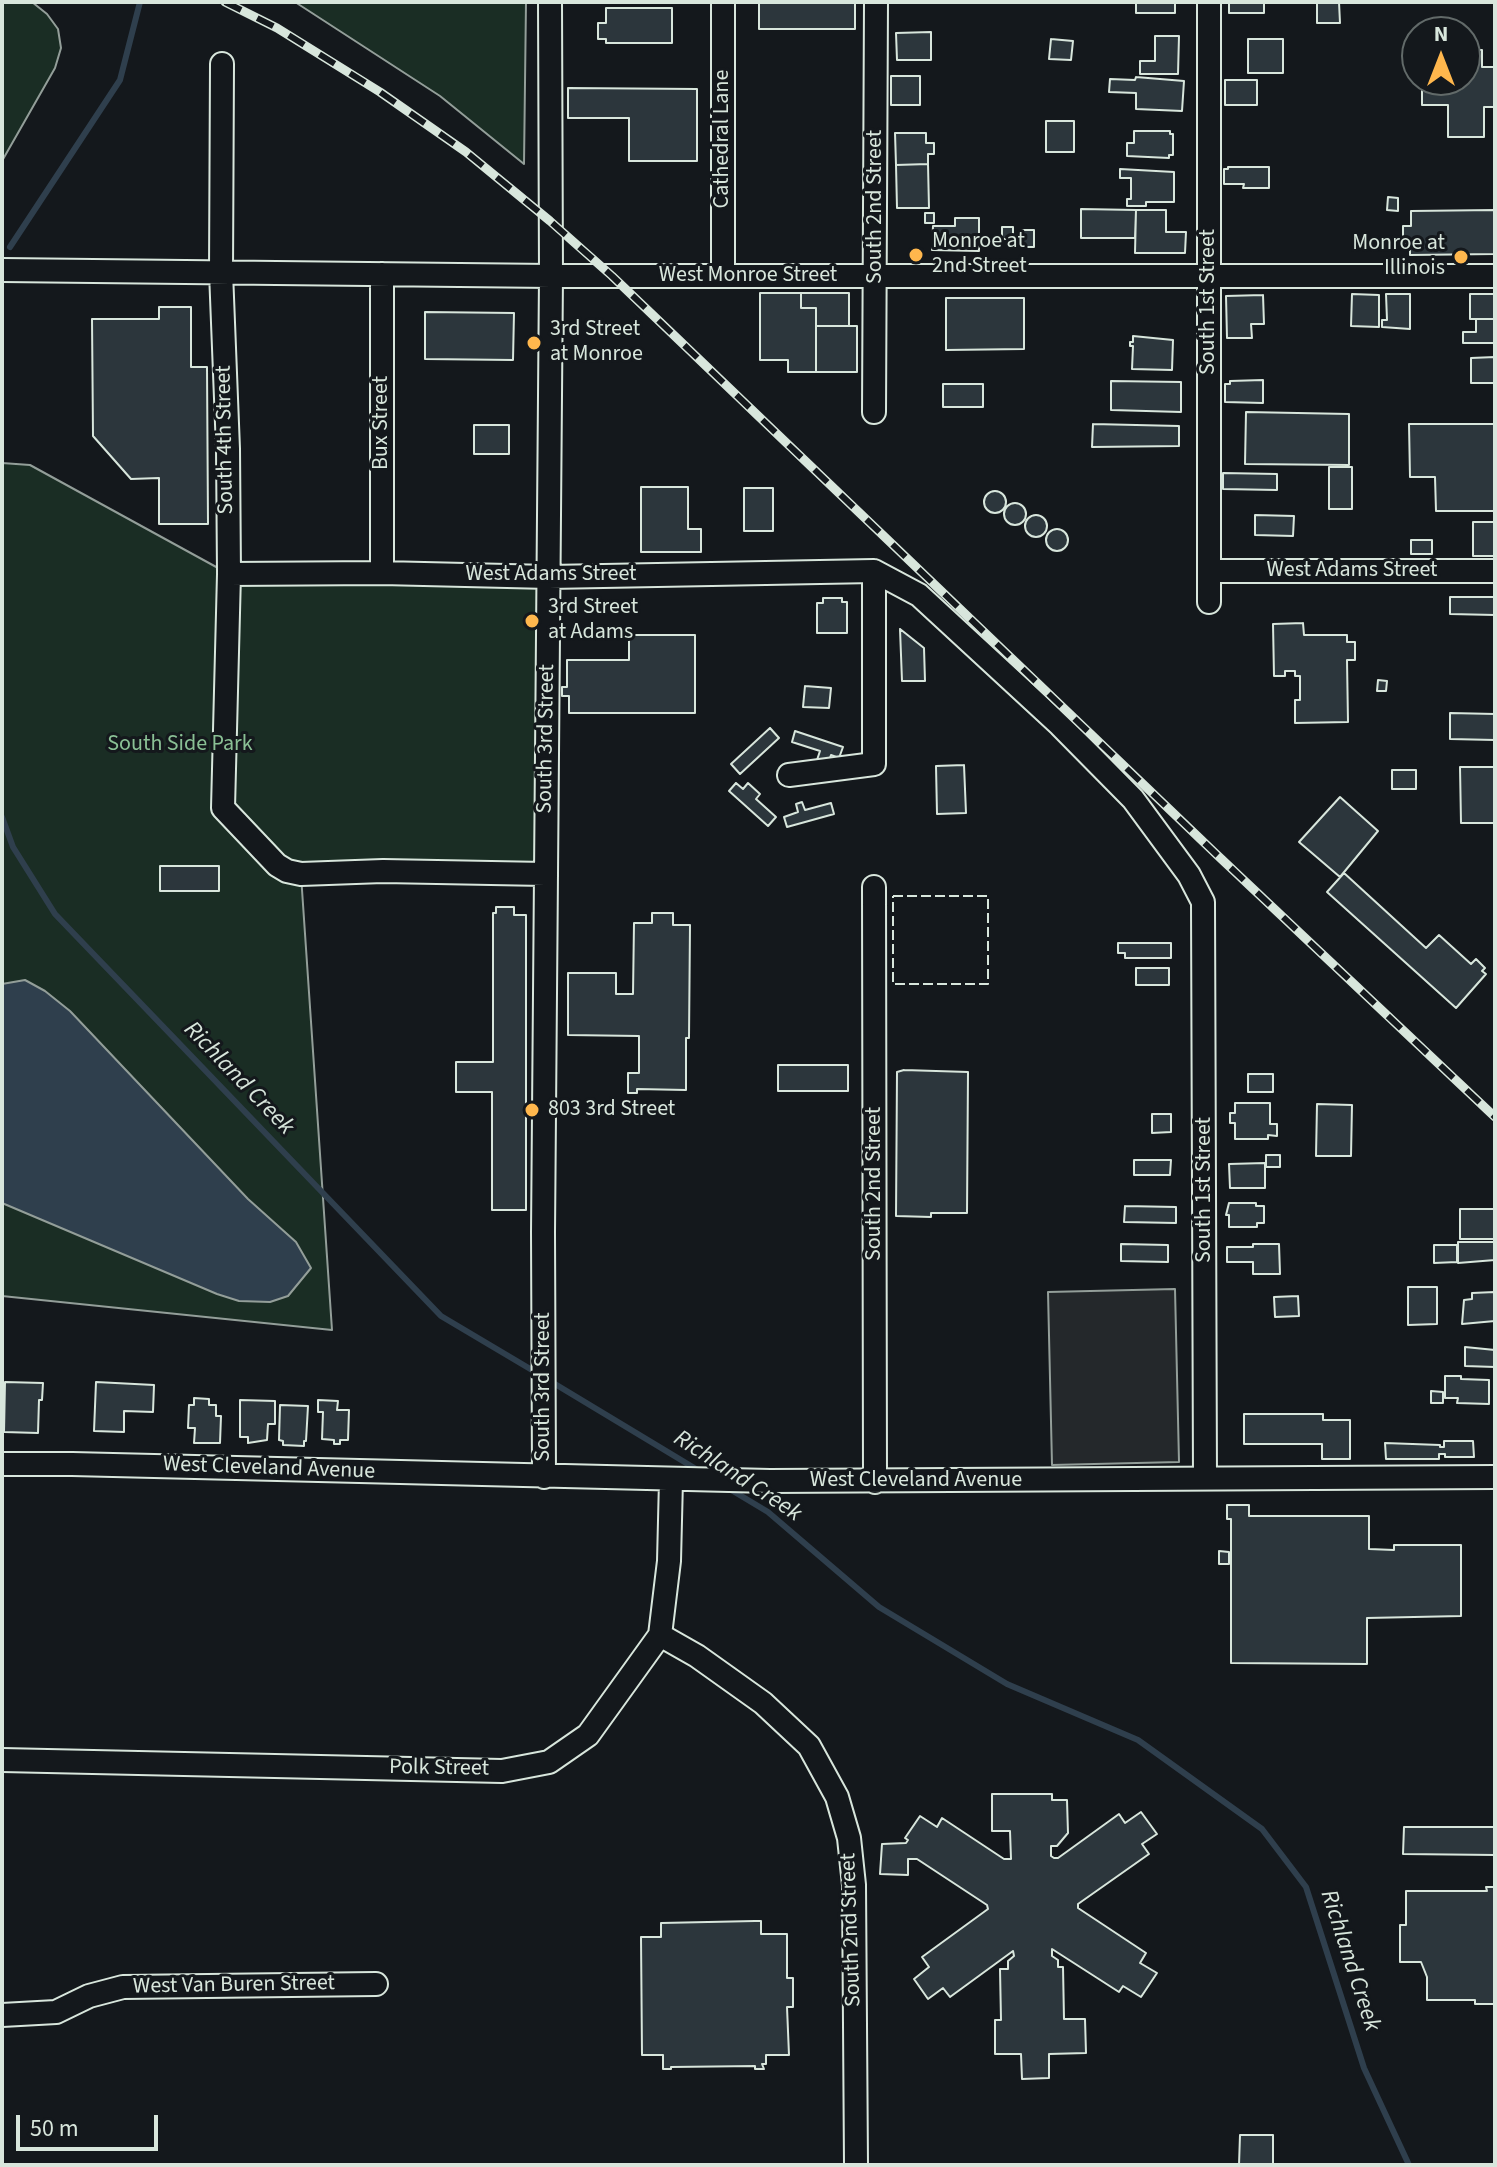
<!DOCTYPE html>
<html>
<head>
<meta charset="utf-8">
<style>
  body { margin:0 }
  #map { position:relative; width:1497px; height:2167px; overflow:hidden; background:#14181c; font-family:"Source Sans 3",sans-serif }
  canvas { display:block }
  .frame { position:absolute; inset:0; border:4px solid #d8e6dc; pointer-events:none }
  .north { position:absolute; left:1401px; top:16px; width:80px; height:80px; box-sizing:border-box; background:#14181c; border:2px solid #626a69; border-radius:50%; rotate:0deg; font-size:22px; font-weight:700; line-height:32px; text-align:center; color:#d8e6dc }
  .north::after { content:''; display:block; margin:auto; width:28px; height:36px; background:#ffb74d; clip-path:polygon(50% 0,100% 100%,50% 72%,0 100%) }
  .scale { position:absolute; left:16px; top:2115px; width:142px; height:36px; box-sizing:border-box; border:4px solid #d8e6dc; border-top:0; padding-left:10px; font-size:24px; line-height:28px; white-space:nowrap; color:#d8e6dc; -webkit-text-stroke:6px #14181c; paint-order:stroke }
</style>
</head>
<body>
<div id="map">
<canvas width="1497" height="2167"></canvas>
<div class="frame"></div>
<div class="north">N</div>
<div class="scale">50 m</div>
</div>
<script>
const ctx = document.querySelector('canvas').getContext('2d');
ctx.lineJoin = 'round';
function paint(path, color) {
  ctx.fillStyle = color;
  ctx.fill(path, 'evenodd');
}
function toPath(rows) {
  const path = new Path2D();
  for (const r of rows) {
    if (r.length === 3) {
      path.moveTo(r[0] + r[2], r[1]);
      path.arc(r[0], r[1], r[2], 0, 2 * Math.PI);
      continue;
    }
    path.moveTo(r[0], r[1]);
    for (let i = 2; i < r.length; i += 2) path.lineTo(r[i], r[i + 1]);
  }
  return path;
}
function strokePath(path, color, width, dash) {
  ctx.strokeStyle = color;
  ctx.lineWidth = width;
  ctx.lineCap = dash ? 'butt' : 'round';
  ctx.setLineDash(dash || []);
  ctx.stroke(path);
}
function drawText(font, color, halo, rows, align = 'center') {
  ctx.font = font + ' "Source Sans 3",sans-serif';
  ctx.lineWidth = 6;
  ctx.setLineDash([]);
  ctx.textBaseline = 'middle';
  ctx.strokeStyle = halo;
  ctx.fillStyle = color;
  for (const [text, x, y, turn = 0] of rows) {
    ctx.save();
    ctx.translate(x, y);
    ctx.rotate((+turn || 0) * Math.PI / 180);
    ctx.textAlign = isNaN(turn) ? turn : align;
    if (halo) ctx.strokeText(text, 0, 0);
    ctx.fillText(text, 0, 0);
    ctx.restore();
  }
}
const green = toPath([
  [2,2,32,2,47,14,58,29,61,48,55,68,2,161,2,2],
  [295,2,526,2,524,164,440,96,295,2],
  [2,463,30,465,229,574,541,576,545,874,301,875,332,1330,2,1296,2,463]
]);
const parking = toPath([
  [1175,1289,1179,1462,1052,1465,1048,1292,1175,1289]
]);
const water = toPath([
  [25,980,45,991,70,1011,248,1199,296,1242,311,1268,288,1296,270,1302,239,1301,217,1294,2,1203,2,984,25,980]
]);
const stream = toPath([
  [10,247,120,80,140,2],
  [2,817,13,847,55,914,441,1316,537,1373],
  [550,1381,701,1472],
  [728,1488,768,1512,879,1607,1007,1684,1138,1740,1262,1829,1306,1887,1364,2068,1409,2165]
]);
const building = toPath([
  [759,2,855,2,855,29,759,29,759,2],
  [1136,2,1175,2,1175,13,1136,13,1136,2],
  [1229,2,1264,2,1264,13,1229,13,1229,2],
  [1317,2,1339,2,1340,23,1317,23,1317,2],
  [606,8,672,8,672,43,606,43,606,39,598,39,598,23,606,23,606,8],
  [931,32,931,60,897,60,896,33,931,32],
  [1155,36,1179,36,1178,74,1140,74,1140,61,1155,61,1155,36],
  [1051,39,1073,41,1071,60,1049,59,1051,39],
  [1248,39,1283,39,1283,73,1248,73,1248,39],
  [1465,50,1482,50,1482,67,1495,67,1495,107,1484,107,1484,137,1448,137,1448,105,1422,105,1422,80,1465,80,1465,50],
  [891,76,920,76,920,105,891,105,891,76],
  [1136,77,1184,81,1182,111,1136,109,1136,93,1109,92,1110,79,1135,80,1136,77],
  [1225,80,1257,80,1257,105,1225,105,1225,80],
  [568,88,697,89,697,161,629,161,629,118,568,118,568,88],
  [1046,121,1074,121,1074,152,1046,152,1046,121],
  [1134,131,1170,131,1170,134,1173,134,1173,155,1169,155,1169,158,1127,156,1127,143,1134,143,1134,131],
  [895,133,926,133,926,143,934,143,934,154,928,154,928,164,896,165,895,133],
  [928,164,929,208,897,208,896,165,928,164],
  [1228,167,1269,167,1269,188,1243,188,1244,184,1224,184,1224,169,1228,169,1228,167],
  [1120,169,1174,172,1174,202,1146,202,1146,206,1127,206,1127,199,1131,199,1131,178,1120,178,1120,169],
  [1388,197,1398,198,1398,211,1387,210,1388,197],
  [1081,209,1136,210,1135,238,1081,238,1081,209],
  [1136,210,1166,210,1166,232,1186,232,1185,253,1135,253,1136,210],
  [1495,210,1495,254,1410,255,1410,244,1403,244,1403,226,1411,226,1411,211,1495,210],
  [925,213,934,213,934,223,925,223,925,213],
  [955,218,979,218,979,251,932,250,933,226,955,226,955,218],
  [1002,227,1013,227,1013,239,1002,239,1002,227],
  [1021,230,1034,230,1034,247,1021,247,1021,230],
  [760,293,801,293,801,308,816,308,816,372,788,372,788,360,760,360,760,293],
  [801,293,849,293,849,326,816,326,816,308,801,308,801,293],
  [1352,294,1379,295,1379,327,1351,326,1352,294],
  [1386,294,1410,294,1410,329,1382,327,1382,320,1387,320,1386,294],
  [1470,294,1495,294,1495,319,1470,319,1470,294],
  [1263,295,1264,324,1251,324,1252,338,1227,338,1226,296,1263,295],
  [946,298,1024,298,1024,349,946,350,946,298],
  [159,307,191,307,191,367,207,367,208,524,159,524,159,478,131,479,93,436,92,319,159,319,159,307],
  [425,312,514,313,513,360,425,359,425,312],
  [1476,319,1495,319,1495,343,1463,343,1463,332,1476,332,1476,319],
  [816,326,857,326,857,372,816,372,816,326],
  [1133,336,1173,340,1172,370,1132,369,1133,346,1130,346,1130,342,1133,342,1133,336],
  [1495,357,1495,383,1471,383,1471,358,1495,357],
  [1263,380,1263,403,1225,402,1225,384,1230,384,1230,381,1263,380],
  [1111,381,1181,382,1181,412,1111,410,1111,381],
  [943,384,983,384,983,407,943,407,943,384],
  [1246,412,1349,414,1349,465,1245,464,1246,412],
  [1093,424,1179,426,1179,446,1092,447,1093,424],
  [1409,424,1495,424,1495,511,1436,511,1435,477,1410,477,1409,424],
  [474,425,509,425,509,454,474,454,474,425],
  [1329,467,1352,467,1352,509,1329,509,1329,467],
  [1223,473,1277,474,1277,490,1223,489,1223,473],
  [641,487,688,487,688,529,701,529,701,552,641,552,641,487],
  [744,488,773,488,773,531,744,531,744,488],
  [995,502,11],
  [1015,514,11],
  [1036,526,11],
  [1255,515,1294,516,1293,536,1255,535,1255,515],
  [1473,522,1495,522,1495,556,1473,556,1473,522],
  [1057,540,11],
  [1411,540,1432,540,1432,554,1411,554,1411,540],
  [1450,597,1495,597,1495,615,1450,614,1450,597],
  [823,598,842,598,842,602,847,602,847,633,817,633,817,603,823,603,823,598],
  [1303,623,1304,635,1347,635,1347,642,1355,642,1355,660,1347,660,1348,722,1295,723,1295,700,1300,700,1300,676,1295,676,1295,671,1285,671,1285,676,1274,676,1273,624,1303,623],
  [900,629,924,648,925,681,902,681,900,629],
  [629,635,695,635,695,713,569,713,569,696,562,696,562,687,567,687,567,660,629,660,629,635],
  [1378,680,1387,681,1386,691,1377,691,1378,680],
  [805,686,831,688,829,708,803,707,805,686],
  [1450,713,1495,714,1495,740,1450,739,1450,713],
  [770,728,779,738,740,774,731,764,770,728],
  [795,731,843,747,839,758,831,755,828,764,817,760,820,751,792,742,795,731],
  [964,765,966,813,937,814,936,766,964,765],
  [1460,767,1495,767,1495,823,1461,823,1460,767],
  [1392,770,1416,770,1416,789,1392,789,1392,770],
  [736,783,743,789,748,783,760,794,756,799,776,817,768,826,729,791,736,783],
  [1340,797,1378,831,1340,877,1299,842,1340,797],
  [802,802,805,810,831,803,834,814,787,827,784,817,798,812,796,804,802,802],
  [160,866,219,866,219,891,160,891,160,866],
  [1344,873,1426,948,1439,935,1471,964,1476,959,1485,968,1482,971,1486,974,1456,1008,1327,892,1344,873],
  [496,907,514,907,514,915,526,915,526,1210,492,1210,492,1092,456,1092,456,1062,493,1062,493,913,496,913,496,907],
  [652,913,673,913,673,925,690,925,689,1038,686,1038,686,1090,637,1089,637,1093,628,1093,628,1073,639,1073,639,1036,568,1035,568,973,616,973,616,994,633,994,634,923,652,923,652,913],
  [1118,943,1171,943,1171,958,1125,958,1125,953,1118,953,1118,943],
  [1136,968,1169,968,1169,985,1136,985,1136,968],
  [778,1065,848,1065,848,1091,778,1091,778,1065],
  [904,1070,968,1072,967,1213,931,1213,931,1217,896,1216,897,1072,904,1070],
  [1248,1074,1273,1074,1273,1092,1248,1092,1248,1074],
  [1235,1103,1270,1103,1270,1124,1277,1124,1277,1136,1268,1135,1268,1139,1235,1139,1235,1123,1230,1123,1230,1113,1235,1113,1235,1103],
  [1317,1104,1352,1105,1351,1156,1316,1156,1317,1104],
  [1152,1114,1171,1114,1171,1132,1152,1133,1152,1114],
  [1266,1155,1280,1155,1280,1167,1266,1167,1266,1155],
  [1134,1160,1171,1160,1170,1175,1134,1175,1134,1160],
  [1265,1163,1265,1188,1230,1188,1229,1164,1265,1163],
  [1229,1203,1256,1203,1256,1206,1264,1206,1264,1223,1257,1223,1257,1227,1229,1227,1229,1215,1226,1215,1229,1203],
  [1125,1206,1176,1207,1176,1223,1124,1222,1125,1206],
  [1460,1209,1495,1209,1495,1239,1460,1239,1460,1209],
  [1458,1242,1495,1242,1495,1260,1458,1263,1458,1242],
  [1121,1244,1168,1245,1168,1262,1121,1261,1121,1244],
  [1253,1244,1279,1244,1280,1274,1253,1274,1253,1262,1227,1262,1227,1247,1253,1247,1253,1244],
  [1434,1245,1457,1245,1457,1262,1434,1263,1434,1245],
  [1408,1287,1437,1287,1437,1324,1408,1325,1408,1287],
  [1495,1292,1495,1321,1462,1324,1464,1300,1472,1299,1472,1293,1495,1292],
  [1298,1296,1299,1316,1275,1317,1274,1297,1298,1296],
  [1465,1347,1495,1350,1495,1367,1465,1366,1465,1347],
  [1445,1376,1461,1376,1461,1379,1489,1380,1489,1404,1457,1403,1458,1398,1445,1398,1445,1376],
  [5,1382,43,1383,42,1400,39,1400,38,1433,4,1432,5,1382],
  [96,1382,154,1385,153,1412,124,1411,124,1432,94,1431,96,1382],
  [1431,1391,1443,1392,1443,1403,1431,1403,1431,1391],
  [194,1398,209,1399,209,1405,216,1405,216,1416,221,1416,220,1443,194,1443,195,1428,188,1428,189,1405,194,1405,194,1398],
  [240,1400,275,1401,275,1424,268,1424,267,1440,248,1443,248,1437,240,1437,240,1400],
  [318,1400,338,1401,337,1410,349,1410,348,1440,340,1440,340,1444,334,1444,334,1440,322,1439,323,1412,318,1412,318,1400],
  [280,1405,308,1406,306,1441,304,1441,304,1446,283,1445,283,1441,279,1440,280,1405],
  [1244,1414,1323,1414,1323,1420,1350,1420,1350,1459,1322,1459,1322,1444,1244,1444,1244,1414],
  [1444,1441,1473,1441,1474,1457,1445,1457,1445,1454,1439,1454,1439,1459,1386,1459,1385,1443,1440,1445,1440,1447,1444,1447,1444,1441],
  [1227,1505,1249,1505,1249,1516,1369,1516,1369,1549,1394,1550,1394,1545,1461,1545,1461,1616,1367,1618,1367,1664,1231,1663,1231,1519,1227,1519,1227,1505],
  [1219,1551,1229,1552,1229,1564,1219,1564,1219,1551],
  [992,1794,1052,1794,1052,1800,1067,1800,1068,1833,1057,1846,1051,1846,1051,1856,1054,1858,1058,1858,1119,1814,1125,1823,1141,1812,1157,1834,1142,1844,1149,1854,1078,1904,1078,1908,1146,1953,1140,1963,1157,1973,1141,1997,1123,1986,1119,1992,1052,1949,1052,1956,1058,1960,1058,1967,1063,1967,1064,2019,1085,2019,1086,2053,1049,2054,1049,2078,1022,2079,1021,2054,995,2054,995,2020,1001,2020,1000,1969,1008,1969,1008,1961,1014,1956,1013,1951,950,1997,943,1988,928,1999,914,1979,929,1967,922,1957,988,1909,987,1905,917,1859,908,1859,908,1875,880,1874,882,1844,906,1843,908,1840,905,1838,920,1816,937,1827,942,1818,1004,1859,1011,1859,1010,1831,992,1831,992,1794],
  [1404,1827,1495,1827,1495,1855,1403,1854,1404,1827],
  [1486,1887,1495,1887,1495,2004,1475,2004,1475,2000,1427,2000,1427,1977,1421,1962,1400,1962,1400,1925,1406,1925,1406,1891,1487,1891,1486,1887],
  [755,1921,761,1921,761,1934,787,1934,787,1978,793,1978,793,2007,787,2007,789,2055,766,2055,766,2064,762,2064,764,2069,755,2069,755,2066,671,2067,671,2069,663,2069,663,2055,642,2055,641,1937,661,1937,661,1923,755,1921],
  [1240,2135,1273,2135,1273,2165,1239,2165,1240,2135]
]);
const minor = toPath([
  [723,2,723,276],
  [1209,2,1209,602],
  [222,64,221,272,228,449,229,574,223,808,277,865,287,871,301,874,383,871,545,874],
  [2,270,551,276,1495,276],
  [382,274,382,573],
  [874,412,876,2],
  [1209,571,1495,571],
  [229,574,382,573,549,577,874,571,919,595,1060,725,1133,799,1189,875,1203,902,1205,1478],
  [789,775,874,764,874,571],
  [874,887,875,1482],
  [2,1464,72,1464,770,1481,1495,1477],
  [544,1477,543,1231,551,276,550,2],
  [660,1635,697,1656,763,1703,809,1746,837,1797,849,1838,854,1885,856,2165],
  [2,1760,502,1771,549,1762,588,1735,660,1635,669,1561,671,1480],
  [2,2015,56,2012,89,1996,123,1987,376,1984]
]);
const rail = toPath([
  [225,2,277,28,380,92,466,152,550,221,612,276,1215,853,1495,1117]
]);
const fence = toPath([
  [893,896,988,896,988,984,893,984,893,896]
]);
const markers = [
  [916,255,8,"#ffb74d"],
  [1461,257,8,"#ffb74d"],
  [534,343,8,"#ffb74d"],
  [532,621,8,"#ffb74d"],
  [532,1110,8,"#ffb74d"]
];
const streetNames = [
  ["Cathedral Lane",723,139,-90],
  ["South 2nd Street",876,207,-90],
  ["West Monroe Street",748,276],
  ["South 1st Street",1209,302,-90],
  ["Bux Street",382,423,-90],
  ["South 4th Street",226,440,-91],
  ["West Adams Street",1352,571],
  ["West Adams Street",551,575],
  ["South 3rd Street",547,739,-89],
  ["South 2nd Street",875,1184,-90],
  ["South 1st Street",1205,1190,-90],
  ["South 3rd Street",544,1387,-90],
  ["West Cleveland Avenue",269,1469,2],
  ["West Cleveland Avenue",916,1481],
  ["Polk Street",439,1769,1],
  ["South 2nd Street",852,1930,-92],
  ["West Van Buren Street",234,1986,-1]
];
const poiNames = [
  ["Monroe at",932,242],
  ["2nd Street",932,267],
  ["Monroe at",1445,244,"right"],
  ["Illinois",1445,269,"right"],
  ["3rd Street",550,330],
  ["at Monroe",550,355],
  ["3rd Street",548,608],
  ["at Adams",548,633],
  ["803 3rd Street",548,1110]
];
const parkNames = [
  ["South Side Park",180,745]
];
const waterNames = [
  ["Richland Creek",238,1079,46],
  ["Richland Creek",737,1477,33],
  ["Richland Creek",1349,1961,72]
];
paint(green, '#1a2d24');
strokePath(green, '#939e99', 2);
paint(parking, '#24282b');
strokePath(parking, '#939e99', 2);
paint(water, '#2f3f4d');
strokePath(water, '#939e99', 2);
strokePath(stream, '#2f3f4d', 6);
paint(building, '#2c363c');
strokePath(building, '#d8e6dc', 2);
strokePath(minor, '#d8e6dc', 26);
strokePath(minor, '#14181c', 22);
strokePath(rail, '#d8e6dc', 9);
strokePath(rail, '#14181c', 6, [18]);
strokePath(fence, '#d8e6dc', 2, [10, 4]);
for (const [x, y, r, color] of markers) {
  const dot = new Path2D();
  dot.arc(x, y, r, 0, 2 * Math.PI);
  ctx.fillStyle = color;
  ctx.fill(dot);
  strokePath(dot, '#14181c', 3);
}
drawText('22px', '#d8e6dc', '#14181c', streetNames);
drawText('22px', '#d8e6dc', '#14181c', poiNames, 'left');
drawText('22px', '#8ac095', '#14181c', parkNames);
drawText('italic 24px', '#d8e6dc', '#14181c', waterNames);
</script>
</body>
</html>
